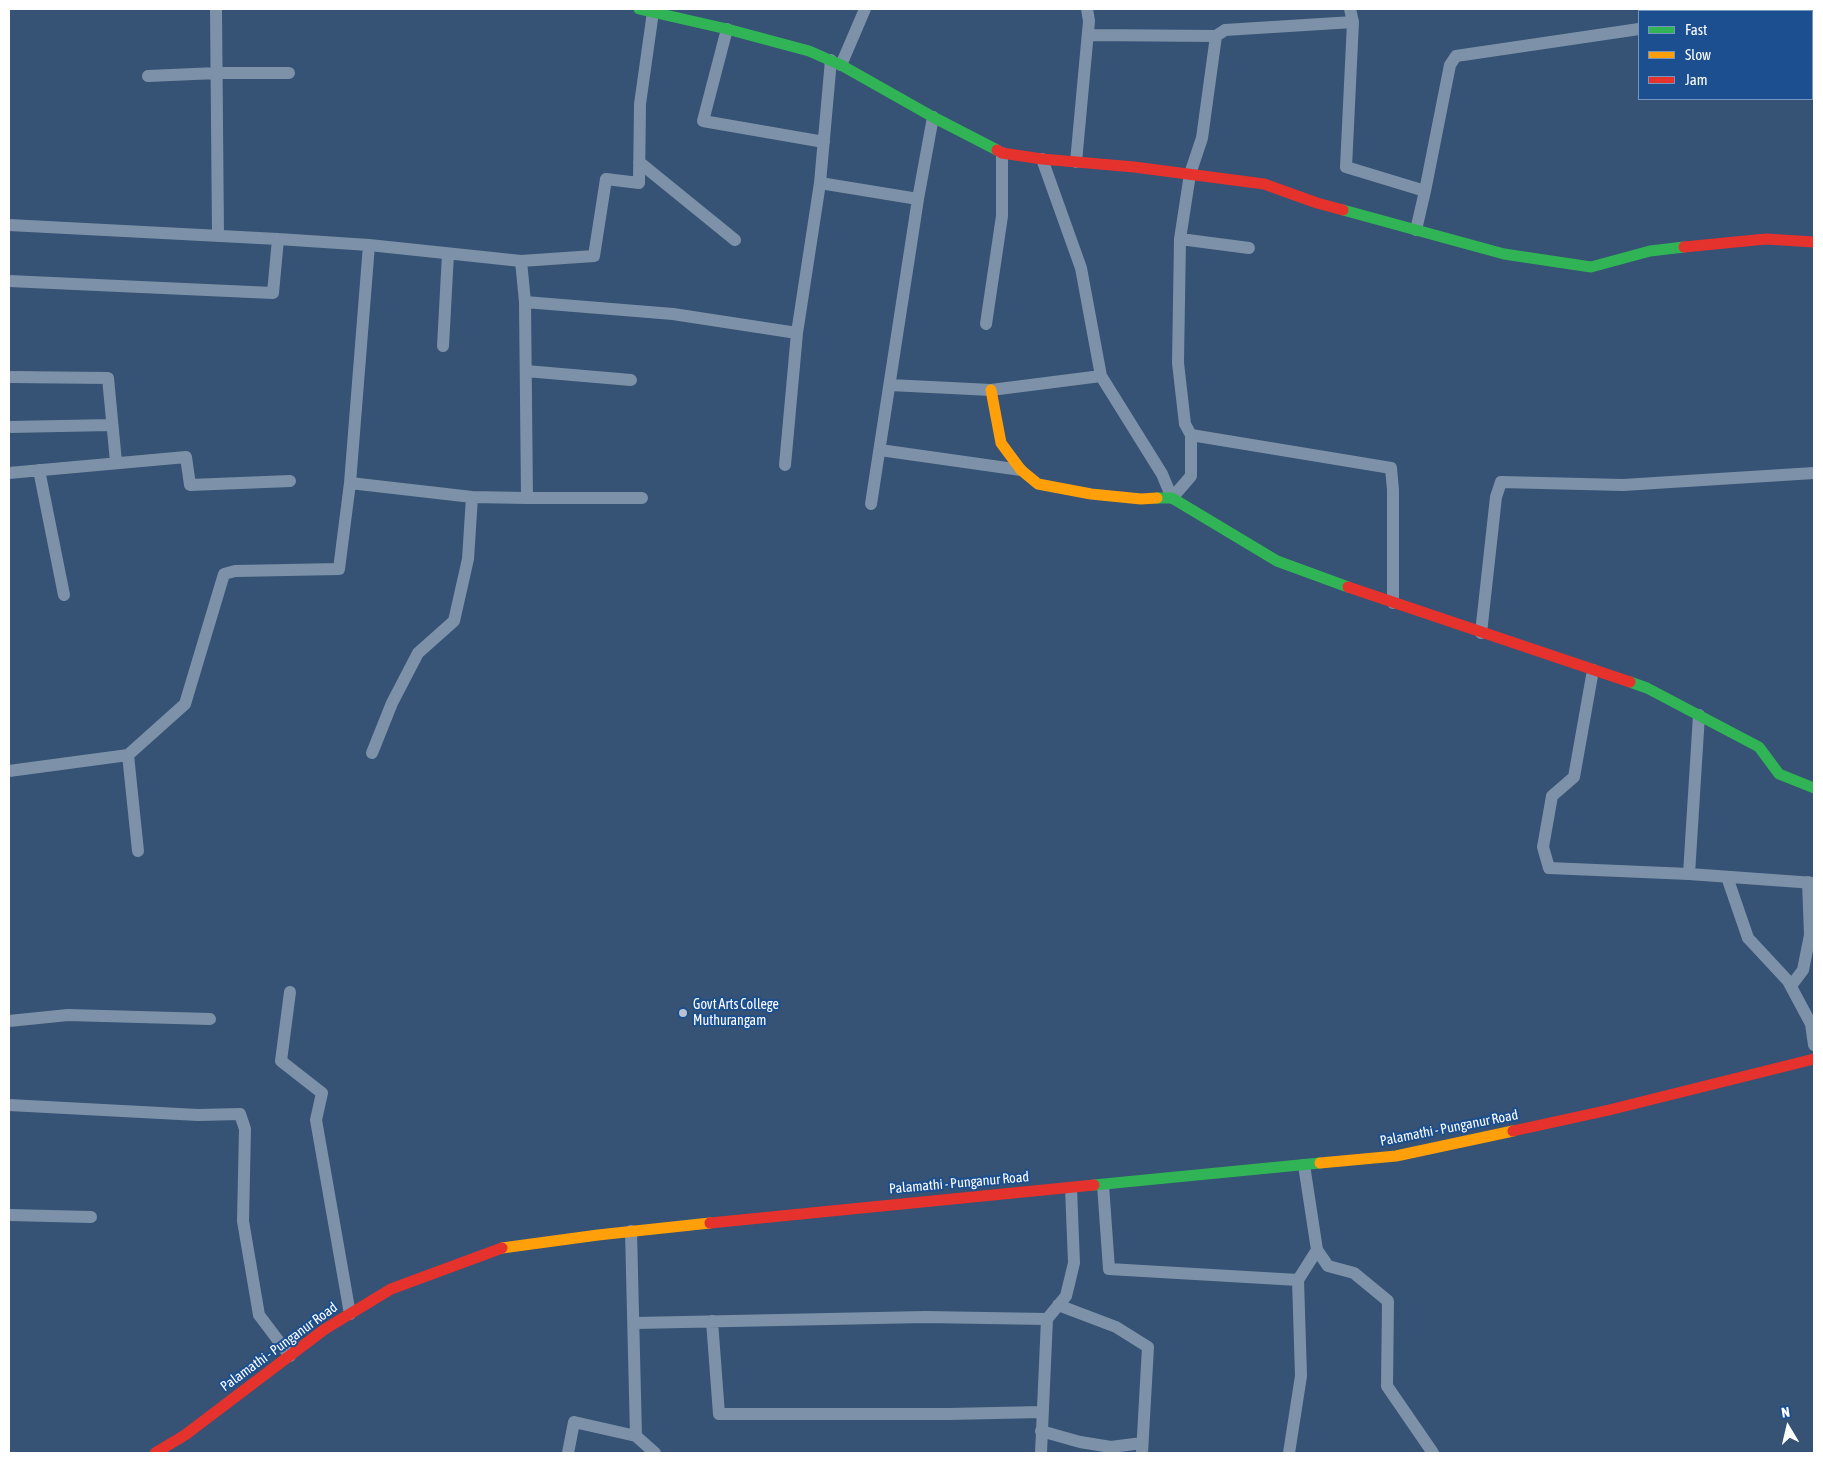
<!DOCTYPE html>
<html>
<head>
<meta charset="utf-8">
<style>
  body { margin:0 }
  #map { position:relative; width:1823px; height:1462px; overflow:hidden; background:#365274; font-family:"Asap Condensed",sans-serif }
  canvas { display:block }
  .frame { position:absolute; inset:0; border:10px solid #fff; pointer-events:none }
  .legend { position:absolute; left:1638px; top:10px; width:175px; height:90px; box-sizing:border-box; background:#1b4f8f; border:1px solid #7695bc; margin:0; padding:6px 9px; list-style:none; font-size:15px; color:#fff }
  .legend li { display:flex; align-items:center; gap:10px; height:25px }
  .legend b { width:25px; border:1px solid #7695bc }
  .north { position:absolute; left:1763px; top:1402px; width:50px; height:50px; -webkit-text-stroke:4px #1b4f8f; paint-order:stroke; rotate:351deg; font-size:14px; font-weight:700; line-height:20px; text-align:center; color:#fff }
  .north::after { content:''; display:block; margin:auto; width:18px; height:22px; background:#fff; clip-path:polygon(50% 0,100% 100%,50% 72%,0 100%) }
</style>
</head>
<body>
<div id="map">
<canvas width="1823" height="1462"></canvas>
<div class="frame"></div>
<ul class="legend">
<li><b style="height:6px;background:#30b455"></b>Fast</li>
<li><b style="height:6px;background:#ff9f0a"></b>Slow</li>
<li><b style="height:6px;background:#e5322d"></b>Jam</li>
</ul>
<div class="north">N</div>
</div>
<script>
const ctx = document.querySelector('canvas').getContext('2d');
ctx.lineJoin = 'round';
function toPath(rows) {
  const path = new Path2D();
  for (const r of rows) {
    path.moveTo(r[0], r[1]);
    for (let i = 2; i < r.length; i += 2) path.lineTo(r[i], r[i + 1]);
  }
  return path;
}
function strokePath(path, color, width, dash) {
  ctx.strokeStyle = color;
  ctx.lineWidth = width;
  ctx.lineCap = dash ? 'butt' : 'round';
  ctx.setLineDash(dash || []);
  ctx.stroke(path);
}
function drawText(font, color, halo, rows, align = 'center') {
  ctx.font = font + ' "Asap Condensed",sans-serif';
  ctx.lineWidth = 4;
  ctx.setLineDash([]);
  ctx.textBaseline = 'middle';
  ctx.strokeStyle = halo;
  ctx.fillStyle = color;
  for (const [text, x, y, turn = 0] of rows) {
    ctx.save();
    ctx.translate(x, y);
    ctx.rotate((+turn || 0) * Math.PI / 180);
    ctx.textAlign = isNaN(turn) ? turn : align;
    if (halo) ctx.strokeText(text, 0, 0);
    ctx.fillText(text, 0, 0);
    ctx.restore();
  }
}
const street = toPath([
  [216,9,218,236],
  [1350,9,1353,22,1346,167,1425,191,1416,230],
  [1760,11,1775,9],
  [727,29,703,121,824,142],
  [1088,35,1216,36,1225,30,1353,22],
  [841,65,865,9],
  [148,76,217,73,289,73],
  [639,162,735,240],
  [1076,162,1089,21,1087,9],
  [820,183,918,199],
  [1425,191,1450,65,1456,56,1639,29],
  [9,225,278,239,369,245,521,261,594,256,606,179,639,183,640,104,653,12],
  [1180,239,1249,248],
  [369,245,350,483,472,497,527,498,525,302,521,261],
  [9,281,273,293,278,239],
  [525,302,673,314,797,333,820,183,831,60],
  [986,324,1002,216,1002,153],
  [443,346,448,254],
  [526,371,631,380],
  [1101,376,1162,474,1172,498,1191,476,1191,435,1185,424,1178,363,1180,239,1190,174,1202,138,1216,36],
  [9,377,108,378,116,462],
  [890,385,991,390,1101,376,1081,268,1042,159],
  [9,427,112,425],
  [1191,435,1391,468,1393,490,1393,603],
  [880,450,1021,470],
  [785,465,797,333],
  [39,470,64,595],
  [9,473,186,457,190,485,290,481],
  [527,498,642,498],
  [871,504,918,199,933,117],
  [1481,633,1496,497,1501,482,1623,485,1814,473],
  [1593,670,1574,777,1552,796,1543,847,1549,868,1689,874,1814,883],
  [372,753,392,703,418,653,454,621,468,559,472,497],
  [128,755,138,851],
  [9,771,128,755,185,704,224,574,235,571,339,569,350,483],
  [1689,874,1699,715],
  [1727,877,1748,938,1788,981,1811,1024,1814,1045],
  [1791,986,1803,970,1810,935,1808,882],
  [290,992,281,1061,322,1093,316,1120,350,1314],
  [9,1021,68,1015,210,1019],
  [9,1105,198,1115,240,1114,245,1129,243,1221,259,1315,290,1356],
  [1304,1165,1317,1250,1328,1266,1354,1273,1388,1301,1387,1386,1433,1453],
  [1103,1185,1109,1269,1298,1280,1317,1250],
  [9,1215,91,1217],
  [631,1231,636,1436],
  [1058,1305,1116,1327,1148,1347,1142,1453],
  [712,1321,719,1414,949,1414,1042,1412],
  [635,1323,925,1317,1047,1319],
  [1041,1431,1080,1442,1111,1447,1142,1443],
  [568,1453,574,1422,636,1436,655,1453],
  [1041,1453,1047,1319,1066,1296,1074,1263,1071,1188],
  [1289,1453,1301,1376,1298,1280]
]);
const fast = toPath([
  [639,9,727,29,809,51,841,65,933,117,997,150],
  [1343,210,1504,254,1591,267,1650,251,1684,247],
  [1157,498,1172,498,1277,561,1348,587],
  [1630,682,1647,688,1759,747,1779,774,1814,788],
  [1094,1185,1320,1163]
]);
const slow = toPath([
  [991,390,1001,443,1021,470,1038,484,1091,494,1141,499,1157,498],
  [1320,1163,1396,1156,1513,1131],
  [502,1248,598,1235,710,1223]
]);
const jam = toPath([
  [997,150,1002,153,1042,159,1134,167,1264,184,1317,203,1343,210],
  [1684,247,1766,239,1814,242],
  [1348,587,1630,682],
  [1513,1131,1609,1110,1814,1059],
  [710,1223,1094,1185],
  [155,1453,185,1435,325,1329,391,1289,502,1248]
]);
const markers = [
  [683,1013,5,"#b9c2ce"]
];
const poiNames = [
  ["Govt Arts College",693,1005],
  ["Muthurangam",693,1021]
];
const streetNames = [
  ["Palamathi - Punganur Road",1449,1128,-11],
  ["Palamathi - Punganur Road",959,1183,-5],
  ["Palamathi - Punganur Road",279,1347,-36]
];
strokePath(street, '#7d92a8', 12);
strokePath(fast, '#30b455', 11);
strokePath(slow, '#ff9f0a', 11);
strokePath(jam, '#e5322d', 11);
for (const [x, y, r, color] of markers) {
  const dot = new Path2D();
  dot.arc(x, y, r, 0, 2 * Math.PI);
  ctx.fillStyle = color;
  ctx.fill(dot);
  strokePath(dot, '#1b4f8f', 2);
}
drawText('14px', '#fff', '#1b4f8f', poiNames, 'left');
drawText('14px', '#fff', '#1b4f8f', streetNames);
</script>
</body>
</html>
